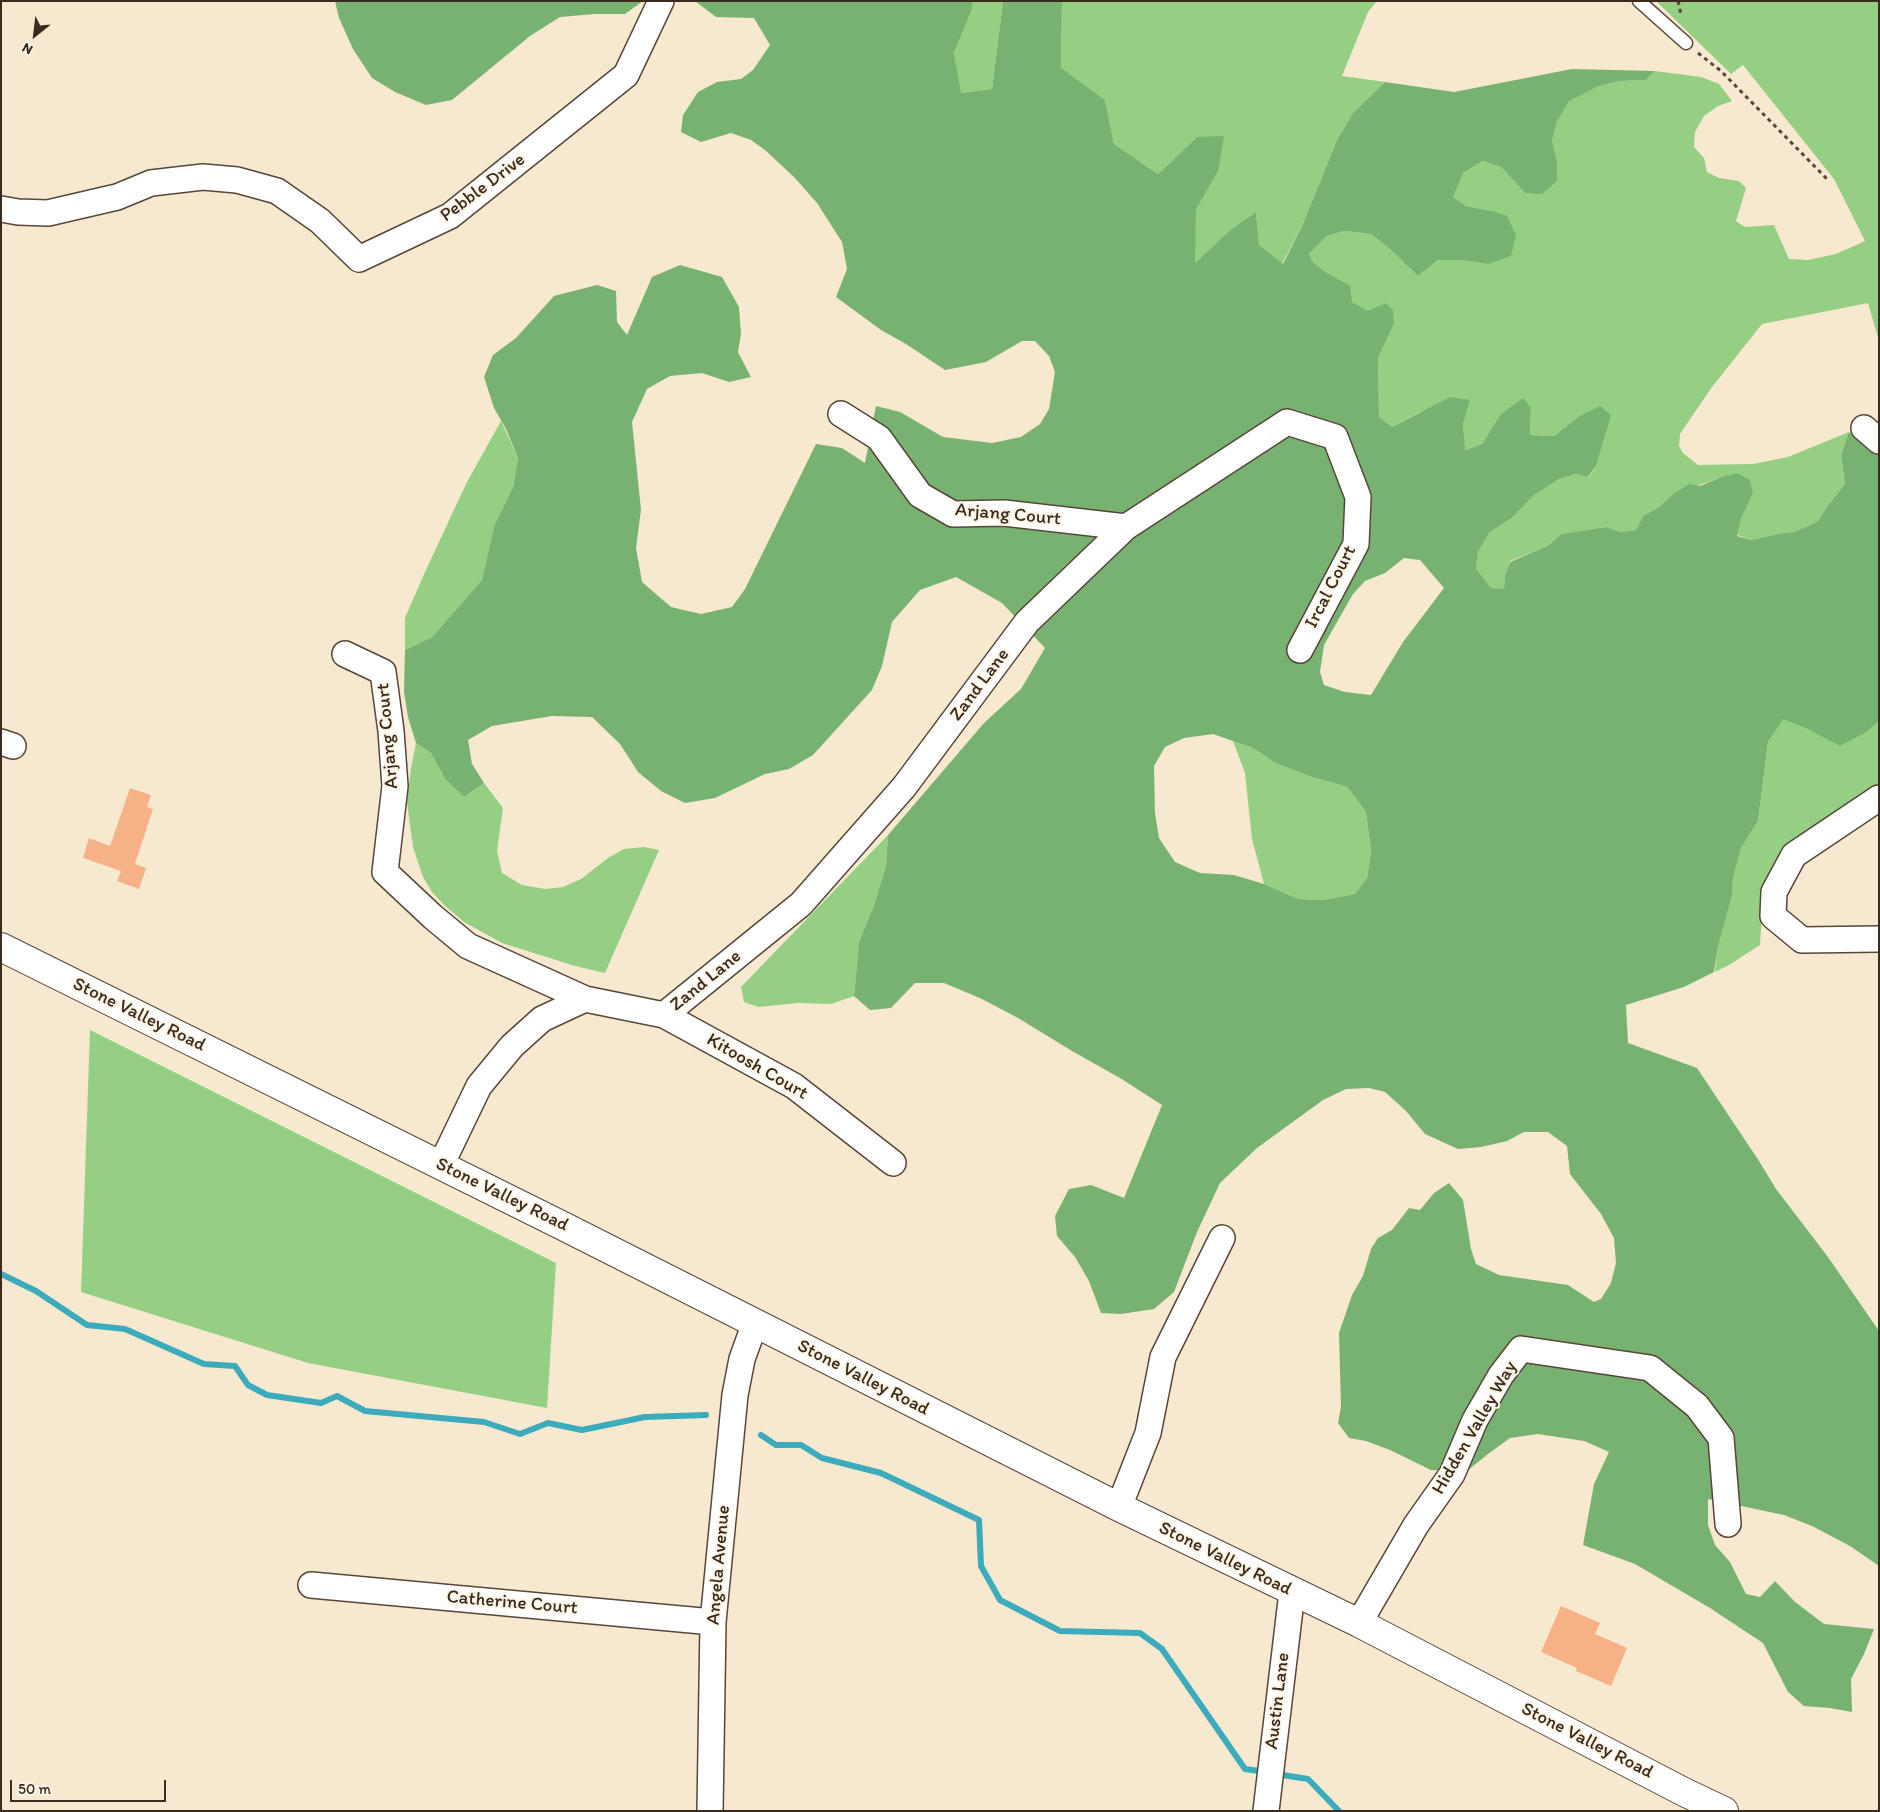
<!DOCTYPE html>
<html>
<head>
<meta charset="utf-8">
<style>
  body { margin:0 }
  #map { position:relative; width:1880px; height:1812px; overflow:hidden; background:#f7e8d0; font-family:Itim,sans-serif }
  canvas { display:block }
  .frame { position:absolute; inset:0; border:2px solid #3b2a1e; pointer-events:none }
  .north { position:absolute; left:10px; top:10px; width:50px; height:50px; -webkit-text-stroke:4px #fcf5e5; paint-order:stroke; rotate:209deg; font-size:14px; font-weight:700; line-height:20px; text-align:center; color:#3b2a1e }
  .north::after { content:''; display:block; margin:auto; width:18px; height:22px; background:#3b2a1e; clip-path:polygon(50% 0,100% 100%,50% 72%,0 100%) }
  .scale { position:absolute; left:10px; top:1780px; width:156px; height:22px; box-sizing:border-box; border:2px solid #3b2a1e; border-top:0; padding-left:6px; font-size:15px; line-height:18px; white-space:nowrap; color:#3b2a1e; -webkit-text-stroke:4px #fcf5e5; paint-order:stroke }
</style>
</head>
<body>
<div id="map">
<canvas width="1880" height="1812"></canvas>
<div class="frame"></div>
<div class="north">N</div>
<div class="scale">50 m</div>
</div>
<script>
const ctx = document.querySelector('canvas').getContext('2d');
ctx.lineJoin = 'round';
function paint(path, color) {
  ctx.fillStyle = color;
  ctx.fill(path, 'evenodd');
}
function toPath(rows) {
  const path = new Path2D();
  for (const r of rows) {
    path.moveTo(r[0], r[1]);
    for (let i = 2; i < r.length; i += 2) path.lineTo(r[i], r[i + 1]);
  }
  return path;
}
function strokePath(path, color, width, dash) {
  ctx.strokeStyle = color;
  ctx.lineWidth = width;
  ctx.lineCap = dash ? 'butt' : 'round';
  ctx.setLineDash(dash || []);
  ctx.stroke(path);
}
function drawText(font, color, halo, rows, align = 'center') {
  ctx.font = font + ' Itim,sans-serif';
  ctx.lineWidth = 4;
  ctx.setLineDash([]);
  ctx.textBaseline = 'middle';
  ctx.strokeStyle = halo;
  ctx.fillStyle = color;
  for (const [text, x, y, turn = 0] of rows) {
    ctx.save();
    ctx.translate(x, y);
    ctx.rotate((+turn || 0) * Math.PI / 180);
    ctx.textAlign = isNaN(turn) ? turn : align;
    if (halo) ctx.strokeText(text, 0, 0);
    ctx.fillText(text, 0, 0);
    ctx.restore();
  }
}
const green = toPath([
  [973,1,1003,1,992,89,960,93,954,53,972,9],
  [1062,1,1377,1,1368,12,1342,76,1385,82,1353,113,1337,140,1302,226,1282,264,1259,245,1256,212,1230,230,1194,264,1196,210,1218,171,1197,137,1158,174,1114,144,1105,100,1061,69],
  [1656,1,1879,1,1879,341,1868,303,1762,324,1712,387,1680,434,1679,446,1683,453,1698,465,1753,464,1788,457,1849,432,1841,455,1845,484,1829,504,1817,522,1794,532,1777,534,1752,540,1737,535,1741,519,1753,493,1719,478,1672,495,1659,507,1643,516,1636,530,1621,532,1606,527,1561,534,1549,545,1510,561,1505,575,1504,590,1491,588,1476,568,1478,552,1490,532,1512,518,1533,496,1559,479,1576,474,1589,477,1596,466,1610,415,1578,417,1554,436,1530,435,1531,408,1500,415,1482,444,1464,450,1463,424,1469,400,1420,412,1392,427,1379,417,1378,358,1394,324,1386,303,1368,312,1352,302,1327,273,1313,262,1309,254,1327,236,1344,231,1371,234,1391,250,1418,276,1438,260,1460,260,1488,264,1492,211,1466,206,1452,197,1463,173,1483,161,1501,167,1525,193,1557,161,1552,141,1557,122,1569,100,1599,86,1620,81,1646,80,1655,71,1701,77,1719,84,1732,101,1718,106,1704,116,1695,132,1694,147,1704,158,1707,172,1719,178,1739,181,1746,188,1736,221,1745,227,1774,225,1789,259,1808,260,1836,254,1865,241,1834,179,1743,65,1731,74],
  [501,421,518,458,513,487,494,526,482,580,432,637,405,650,405,618,425,572,467,482],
  [1783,718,1808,729,1868,731,1879,721,1879,787,1763,897,1760,945,1729,965,1715,972,1718,947,1732,896,1733,878,1741,848,1758,821,1768,742],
  [1233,741,1253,748,1275,763,1312,777,1347,787,1366,812,1371,851,1367,878,1355,894,1323,900,1298,899,1264,884,1252,839,1245,773],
  [416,743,431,753,445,779,464,797,484,783,503,808,497,851,502,873,522,885,545,889,563,887,581,879,608,858,624,849,644,847,659,850,605,973,575,966,502,943,464,922,443,904,432,892,423,877,413,847,407,802,411,768],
  [888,835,886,866,874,905,859,942,854,996,831,1004,798,1003,758,1007,744,1002,741,987],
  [90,1030,556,1263,547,1408,308,1363,81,1292]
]);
const forest = toPath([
  [335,1,643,1,625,14,595,14,560,17,530,36,452,100,426,105,395,92,372,78,353,49,339,18],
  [695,1,973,1,972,9,954,53,961,93,992,89,1003,1,1062,1,1061,68,1105,100,1114,144,1158,174,1197,137,1224,136,1218,171,1196,210,1195,263,1230,230,1256,212,1259,245,1283,264,1302,226,1337,140,1353,113,1385,82,1454,92,1572,69,1655,71,1646,80,1620,81,1599,86,1569,101,1557,122,1552,141,1557,161,1557,181,1542,194,1525,193,1501,167,1483,161,1463,173,1453,197,1466,206,1492,211,1507,216,1516,235,1511,256,1488,264,1460,260,1438,260,1418,276,1391,250,1371,234,1344,231,1327,236,1309,254,1313,262,1327,273,1350,286,1352,302,1368,311,1386,303,1393,310,1394,324,1378,358,1379,417,1392,427,1450,397,1470,400,1463,424,1465,450,1482,444,1500,415,1523,398,1531,408,1530,435,1554,436,1578,417,1600,406,1611,415,1596,466,1588,477,1576,474,1559,479,1533,496,1512,518,1490,532,1478,552,1476,568,1491,588,1504,589,1505,575,1510,562,1549,545,1561,534,1606,527,1621,532,1636,530,1643,516,1659,507,1672,495,1689,484,1700,486,1719,478,1737,473,1750,480,1753,493,1741,519,1737,536,1752,540,1777,534,1794,532,1817,522,1829,504,1845,484,1841,455,1849,432,1873,448,1879,456,1879,721,1868,731,1840,746,1808,729,1783,719,1768,742,1758,821,1741,848,1733,878,1732,896,1718,947,1714,972,1684,987,1626,1005,1628,1043,1697,1068,1759,1161,1776,1189,1828,1257,1879,1331,1879,1566,1850,1546,1812,1526,1784,1515,1708,1499,1708,1525,1715,1545,1730,1562,1746,1594,1760,1597,1775,1581,1795,1602,1824,1624,1874,1629,1864,1654,1851,1679,1852,1712,1830,1708,1804,1706,1788,1692,1763,1643,1710,1608,1635,1564,1583,1545,1594,1484,1609,1452,1584,1441,1538,1434,1510,1438,1488,1454,1467,1471,1431,1470,1390,1450,1366,1441,1349,1438,1338,1423,1341,1407,1339,1333,1352,1295,1363,1276,1371,1249,1378,1238,1392,1230,1409,1208,1420,1210,1434,1193,1449,1183,1463,1200,1471,1249,1476,1264,1499,1275,1568,1285,1594,1302,1601,1299,1611,1283,1616,1263,1614,1238,1601,1214,1570,1174,1567,1146,1548,1132,1524,1132,1507,1141,1481,1147,1458,1149,1425,1134,1406,1111,1385,1092,1369,1088,1346,1089,1323,1100,1257,1148,1220,1183,1197,1232,1174,1292,1154,1309,1121,1314,1101,1313,1089,1281,1075,1257,1057,1236,1055,1216,1069,1189,1091,1185,1124,1198,1162,1105,1120,1078,1072,1051,1018,1018,982,999,944,983,915,983,891,1008,870,1010,854,996,859,942,874,905,886,866,888,835,984,723,1021,689,1045,648,1002,603,956,577,920,590,892,622,882,666,872,690,813,755,789,769,765,774,715,798,685,803,661,791,638,772,620,744,592,717,552,716,492,726,468,740,472,764,484,783,464,797,445,779,431,753,416,743,408,717,404,692,405,650,432,637,482,580,494,526,513,487,518,458,506,429,494,408,484,377,493,355,516,338,554,296,597,285,616,291,617,322,627,335,652,277,680,265,722,277,739,307,741,334,738,352,751,377,729,382,702,373,670,376,647,389,632,422,641,510,636,548,642,582,671,607,701,614,732,607,745,589,816,444,842,448,865,463,876,406,900,412,943,437,992,443,1021,437,1040,424,1049,409,1055,372,1049,356,1035,341,1022,341,986,362,945,370,906,344,881,330,836,297,847,269,842,242,817,203,794,177,765,150,751,140,731,133,701,142,681,132,683,115,698,92,717,82,741,79,753,70,770,45,754,18,716,17],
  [1404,558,1420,560,1444,588,1403,642,1371,695,1345,692,1324,685,1320,672,1324,645,1353,594,1365,581,1385,573],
  [1213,734,1253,748,1275,763,1312,777,1347,787,1366,812,1371,851,1367,878,1355,894,1323,900,1298,899,1264,884,1234,875,1200,873,1175,862,1159,838,1155,813,1154,766,1165,747,1184,738]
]);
const stream = toPath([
  [1,1274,36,1291,87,1325,125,1329,204,1364,235,1366,248,1385,267,1395,321,1403,337,1396,365,1411,484,1422,520,1434,548,1423,582,1430,645,1417,706,1415],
  [761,1435,776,1445,801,1445,822,1458,881,1473,979,1520,981,1566,1000,1600,1060,1631,1140,1633,1162,1649,1245,1769,1266,1772],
  [1276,1774,1308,1779,1339,1811]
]);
const building = toPath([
  [130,788,151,795,147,807,153,809,135,864,146,868,139,889,117,881,121,871,83,858,89,838,110,846],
  [1561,1606,1600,1623,1595,1634,1627,1648,1611,1686,1576,1671,1577,1668,1541,1652]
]);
const path = toPath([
  [1678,1,1681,15],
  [1698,53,1721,71,1828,180]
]);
const service = toPath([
  [1639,1,1686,43]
]);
const minor = toPath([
  [1,209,18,212,48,213,117,197,151,183,203,177,237,180,277,191,320,221,359,259,450,216,626,75,661,1],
  [841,414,879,438,920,495,953,514,1004,513,1126,527],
  [1864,428,1879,441],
  [345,654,383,672,391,731,395,786,385,872,433,917,468,946,585,999],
  [1,742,13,746],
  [1879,798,1794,855,1774,892,1773,916,1802,940,1879,939],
  [664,1015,801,904,904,787,1027,622,1126,527,1287,422,1335,437,1358,497,1356,544,1300,650],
  [441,1165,479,1086,512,1046,542,1019,585,999,664,1015,794,1086,893,1163],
  [1119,1507,1148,1433,1163,1357,1222,1238],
  [311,1585,713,1622],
  [1359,1623,1416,1525,1452,1474,1475,1420,1501,1375,1521,1349,1650,1368,1697,1406,1721,1438,1728,1524],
  [710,1811,713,1622,735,1395,742,1359,755,1323],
  [1266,1811,1292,1592]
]);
const tertiary = toPath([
  [1,947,563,1226,1119,1507,1359,1623,1684,1792,1724,1811]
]);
const streetNames = [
  ["Pebble Drive",483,188,-37],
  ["Arjang Court",1008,515,5],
  ["Ircal Court",1331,587,-63],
  ["Zand Lane",980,685,-53],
  ["Arjang Court",388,736,-95],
  ["Zand Lane",706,981,-39],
  ["Stone Valley Road",139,1015,26],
  ["Kitoosh Court",757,1067,30],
  ["Stone Valley Road",502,1195,26],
  ["Stone Valley Road",863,1378,27],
  ["Hidden Valley Way",1475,1428,-60],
  ["Stone Valley Road",1225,1559,26],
  ["Angela Avenue",719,1565,-85],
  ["Catherine Court",512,1603,5],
  ["Austin Lane",1278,1701,-83],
  ["Stone Valley Road",1587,1741,27]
];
paint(green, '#95cf83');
paint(forest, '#78b271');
strokePath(stream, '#3cabbb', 6);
paint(building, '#f7b186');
strokePath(service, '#574639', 15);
strokePath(minor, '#574639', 28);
strokePath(tertiary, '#574639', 30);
strokePath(path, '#574639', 3, [4, 4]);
strokePath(service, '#fff', 12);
strokePath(minor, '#fff', 25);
strokePath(tertiary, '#fff', 28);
drawText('19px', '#3b2a1e', '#fcf5e5', streetNames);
</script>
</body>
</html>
